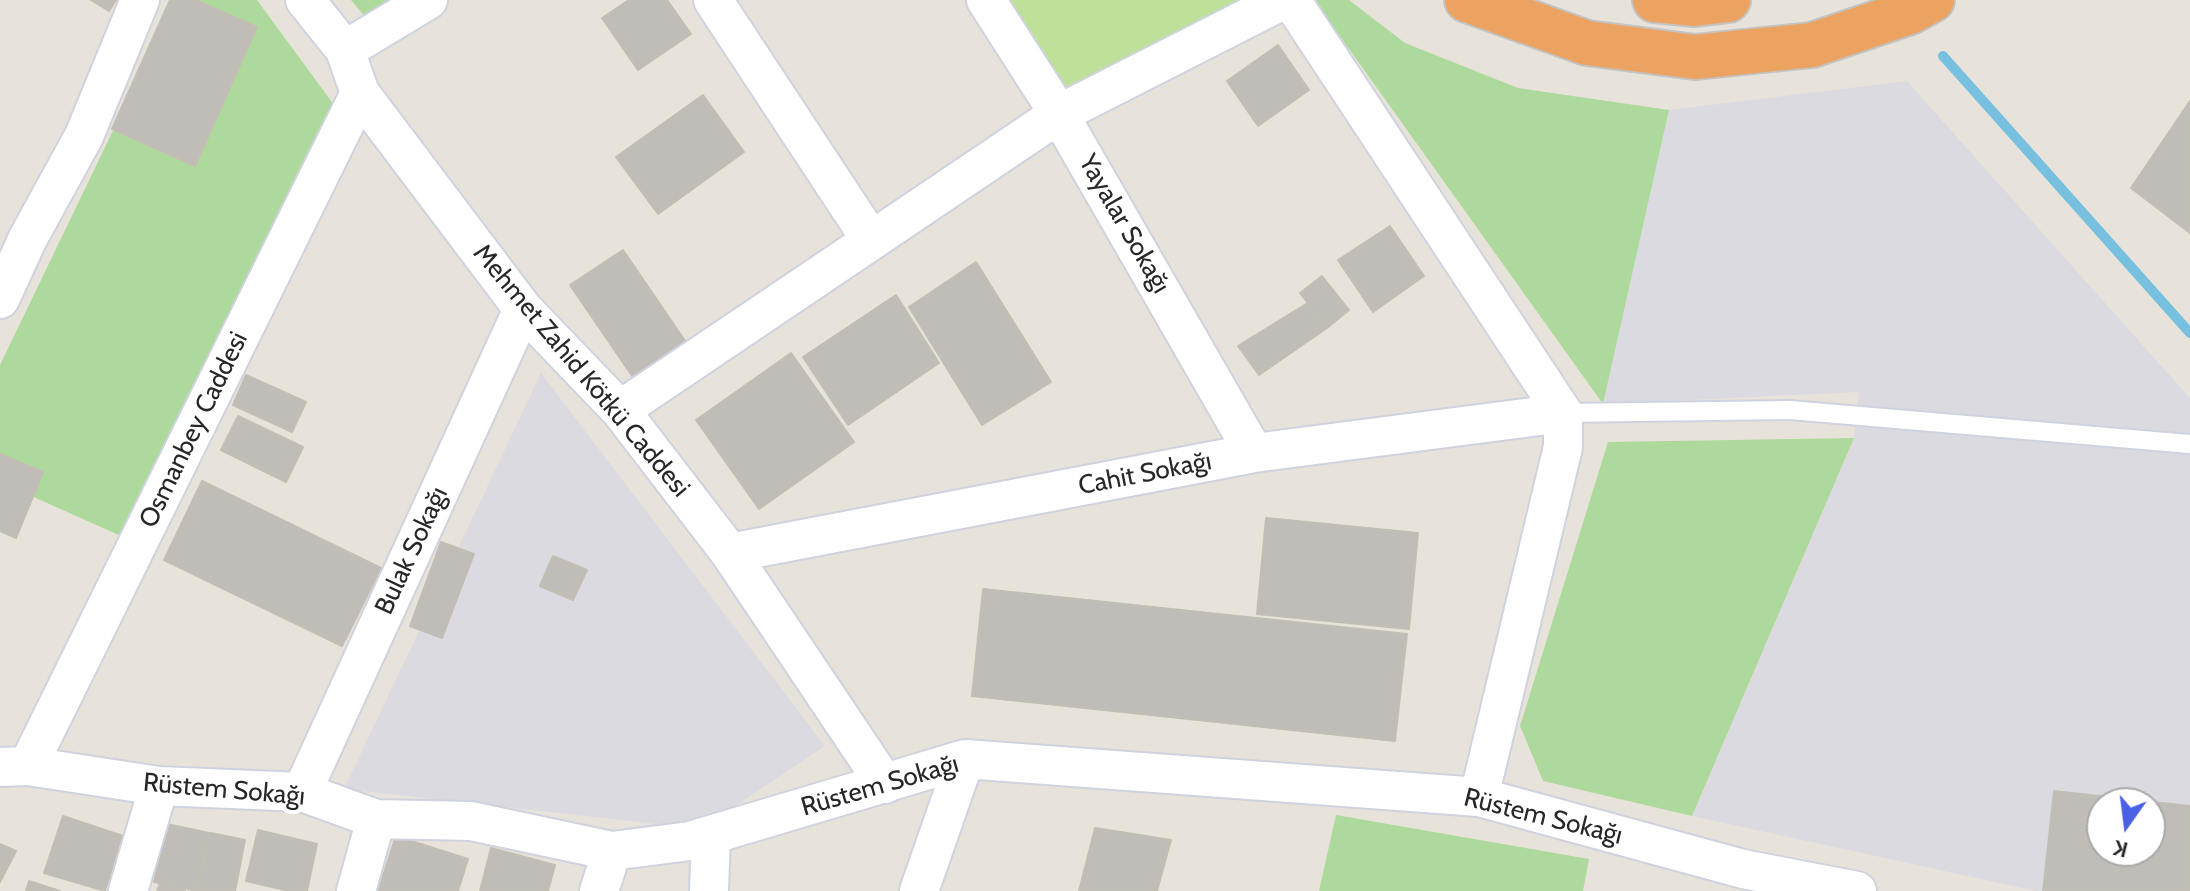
<!DOCTYPE html>
<html>
<head>
<meta charset="utf-8">
<style>
  body { margin:0 }
  #map { position:relative; width:2190px; height:891px; overflow:hidden; background:#e8e3da; font-family:Cabin,sans-serif }
  canvas { display:block }
  .north { position:absolute; left:2086px; top:787px; width:80px; height:80px; box-sizing:border-box; background:#fff; border:2px solid #a9a9a9; border-radius:50%; rotate:194deg; font-size:22px; font-weight:700; line-height:32px; text-align:center; color:#272727 }
  .north::after { content:''; display:block; margin:auto; width:28px; height:36px; background:#4a61e5; clip-path:polygon(50% 0,100% 100%,50% 72%,0 100%) }
</style>
</head>
<body>
<div id="map">
<canvas width="2190" height="891"></canvas>
<div class="north">K</div>
</div>
<script>
const ctx = document.querySelector('canvas').getContext('2d');
ctx.lineJoin = 'round';
function paint(path, color) {
  ctx.fillStyle = color;
  ctx.fill(path, 'evenodd');
}
function toPath(rows) {
  const path = new Path2D();
  for (const r of rows) {
    path.moveTo(r[0], r[1]);
    for (let i = 2; i < r.length; i += 2) path.lineTo(r[i], r[i + 1]);
  }
  return path;
}
function strokePath(path, color, width, dash) {
  ctx.strokeStyle = color;
  ctx.lineWidth = width;
  ctx.lineCap = dash ? 'butt' : 'round';
  ctx.setLineDash(dash || []);
  ctx.stroke(path);
}
function drawText(font, color, halo, rows, align = 'center') {
  ctx.font = font + ' Cabin,sans-serif';
  ctx.lineWidth = 8;
  ctx.setLineDash([]);
  ctx.textBaseline = 'middle';
  ctx.strokeStyle = halo;
  ctx.fillStyle = color;
  for (const [text, x, y, turn = 0] of rows) {
    ctx.save();
    ctx.translate(x, y);
    ctx.rotate((+turn || 0) * Math.PI / 180);
    ctx.textAlign = isNaN(turn) ? turn : align;
    if (halo) ctx.strokeText(text, 0, 0);
    ctx.fillText(text, 0, 0);
    ctx.restore();
  }
}
const industrial = toPath([
  [1907,81,2190,398,2190,891,2036,891,1692,816,1854,438,1859,392,1603,404,1669,110],
  [2102,803,2150,803,2150,851,2102,851],
  [541,373,825,746,701,829,344,789]
]);
const green = toPath([
  [176,0,257,0,337,109,139,544,0,482,0,365],
  [351,0,416,0,375,29],
  [1314,0,1349,0,1405,43,1518,88,1669,110,1603,404],
  [1854,438,1692,816,1543,781,1520,726,1608,442],
  [1336,815,1589,859,1583,891,1319,891]
]);
const pitch = toPath([
  [1008,0,1244,0,1071,105]
]);
const stream = toPath([
  [1943,56,2190,333]
]);
const building = toPath([
  [91,0,116,0,109,11,91,0],
  [170,0,196,0,257,27,195,166,112,129,170,0],
  [629,0,667,0,691,34,638,70,602,18,629,0],
  [1278,45,1309,90,1258,126,1227,81,1278,45],
  [703,95,744,152,658,214,616,157,703,95],
  [2190,101,2190,233,2131,188,2190,101],
  [1390,226,1424,276,1373,312,1338,260,1390,226],
  [623,250,694,354,641,389,570,285,623,250],
  [976,262,1051,382,982,425,909,307,976,262],
  [1322,276,1349,310,1327,328,1300,293,1322,276],
  [896,295,939,363,848,425,803,357,896,295],
  [1306,304,1327,328,1259,375,1238,346,1306,304],
  [791,353,854,442,759,509,696,420,791,353],
  [246,375,306,402,292,432,233,405,246,375],
  [238,416,303,447,286,482,221,450,238,416],
  [0,454,43,472,16,538,0,531,0,454],
  [202,481,381,568,342,646,164,560,202,481],
  [1266,518,1418,533,1409,629,1257,614,1266,518],
  [441,542,474,554,442,638,410,626,441,542],
  [553,556,587,570,573,600,540,586,553,556],
  [983,589,1407,634,1395,741,972,696,983,589],
  [2054,791,2190,806,2190,891,2043,891,2054,791],
  [2102,803,2150,803,2150,851,2102,851,2102,803],
  [63,816,123,836,105,891,44,873,63,816],
  [167,824,209,833,196,891,154,882,167,824],
  [1095,828,1171,840,1157,891,1079,891,1095,828],
  [258,830,317,844,307,891,289,891,246,881,258,830],
  [211,833,245,840,235,891,197,891,211,833],
  [396,836,468,859,458,891,378,891,396,836],
  [0,844,16,851,0,882,0,844],
  [491,848,555,865,548,891,480,891,491,848],
  [29,881,60,891,26,891,29,881],
  [160,883,185,891,157,891,160,883]
]);
const service = toPath([
  [1563,413,1790,410,2190,444]
]);
const minor = toPath([
  [305,0,345,50,360,93,523,309,620,410,730,553,885,784],
  [713,0,871,240],
  [986,0,1059,114,1254,453],
  [1291,0,1563,413,1563,447,1479,797],
  [345,50,428,0],
  [0,299,28,238,84,136,140,0],
  [620,410,1059,114,1283,0],
  [730,553,1254,453,1563,413],
  [28,766,360,93],
  [0,767,28,766,159,786,302,792,376,819,471,821,612,851,690,841,965,759,1479,797,1743,869,1857,891],
  [302,792,523,309],
  [128,891,159,786],
  [356,891,376,819],
  [599,891,612,851],
  [709,891,711,835],
  [919,891,965,759]
]);
const motorway = toPath([
  [1467,0,1587,43,1695,57,1812,45,1910,12,1932,0],
  [1655,0,1695,4,1728,0]
]);
const streetNames = [
  ["Yayalar Sokağı",1124,224,60],
  ["Mehmet Zahid Kötkü Caddesi",581,371,50],
  ["Osmanbey Caddesi",194,430,-64],
  ["Cahit Sokağı",1145,474,-11],
  ["Bulak Sokağı",412,551,-65],
  ["Rüstem Sokağı",880,786,-16],
  ["Rüstem Sokağı",224,790,5],
  ["Rüstem Sokağı",1543,817,14]
];
paint(industrial, '#dcdae1');
paint(green, '#aed99c');
paint(pitch, '#bfe098');
strokePath(stream, '#77c0e0', 10);
paint(building, '#c0bcb7');
strokePath(building, '#c3beb4', 2);
strokePath(service, '#cfd2df', 22);
strokePath(minor, '#cfd2df', 42);
strokePath(motorway, '#c3c3c3', 48);
strokePath(service, '#fff', 18);
strokePath(minor, '#fff', 38);
strokePath(motorway, '#eca361', 44);
drawText('26px', '#272727', '#fff', streetNames);
</script>
</body>
</html>
